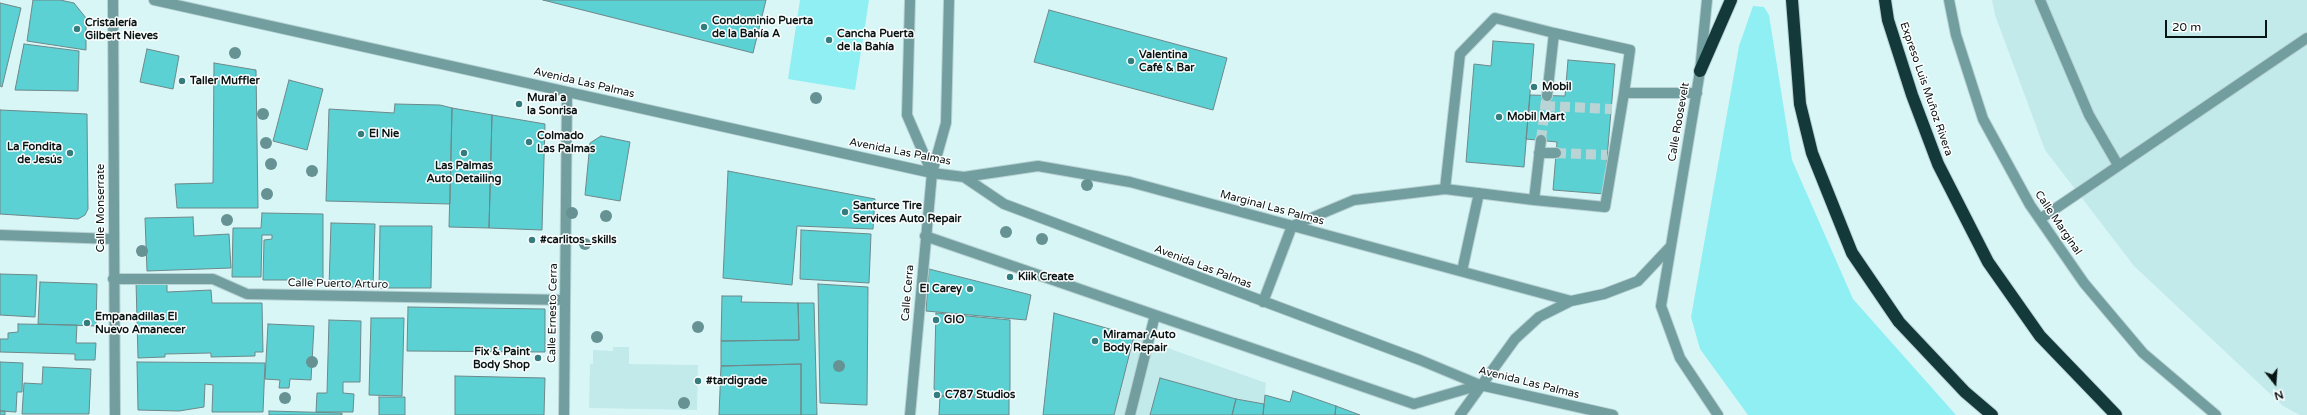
<!DOCTYPE html>
<html>
<head>
<meta charset="utf-8">
<style>
  body { margin:0 }
  #map { position:relative; width:2307px; height:415px; overflow:hidden; background:#d9f6f7; font-family:"Varela Round",sans-serif }
  canvas { display:block }
  .north { position:absolute; left:2255px; top:363px; width:40px; height:40px; -webkit-text-stroke:3px #fff; paint-order:stroke; rotate:163deg; font-size:11px; font-weight:700; line-height:16px; text-align:center; color:#091414 }
  .north::after { content:''; display:block; margin:auto; width:14px; height:18px; background:#091414; clip-path:polygon(50% 0,100% 100%,50% 72%,0 100%) }
  .scale { position:absolute; left:2165px; top:20px; width:102px; height:18px; box-sizing:border-box; border:2px solid #091414; border-top:0; padding-left:5px; font-size:12px; line-height:14px; white-space:nowrap; color:#091414; -webkit-text-stroke:3px #fff; paint-order:stroke }
</style>
</head>
<body>
<div id="map">
<canvas width="2307" height="415"></canvas>
<div class="north">N</div>
<div class="scale">20 m</div>
</div>
<script>
const ctx = document.querySelector('canvas').getContext('2d');
ctx.lineJoin = 'round';
function paint(path, color) {
  ctx.fillStyle = color;
  ctx.fill(path, 'evenodd');
}
function toPath(rows) {
  const path = new Path2D();
  for (const r of rows) {
    path.moveTo(r[0], r[1]);
    for (let i = 2; i < r.length; i += 2) path.lineTo(r[i], r[i + 1]);
  }
  return path;
}
function strokePath(path, color, width, dash) {
  ctx.strokeStyle = color;
  ctx.lineWidth = width;
  ctx.lineCap = dash ? 'butt' : 'round';
  ctx.setLineDash(dash || []);
  ctx.stroke(path);
}
function drawText(font, color, halo, rows, align = 'center') {
  ctx.font = font + ' "Varela Round",sans-serif';
  ctx.lineWidth = 3;
  ctx.setLineDash([]);
  ctx.textBaseline = 'middle';
  ctx.strokeStyle = halo;
  ctx.fillStyle = color;
  for (const [text, x, y, turn = 0] of rows) {
    ctx.save();
    ctx.translate(x, y);
    ctx.rotate((+turn || 0) * Math.PI / 180);
    ctx.textAlign = isNaN(turn) ? turn : align;
    if (halo) ctx.strokeText(text, 0, 0);
    ctx.fillText(text, 0, 0);
    ctx.restore();
  }
}
const built = toPath([
  [1992,0,2307,0,2307,415,2300,415,2283,406,2134,266,2045,150,1995,15],
  [1134,336,1266,383,1263,415,1043,415],
  [613,347,629,347,629,364,698,365,697,410,589,408,590,364,593,364,593,350,613,351]
]);
const green = toPath([
  [800,0,869,0,855,90,788,79],
  [1753,6,1764,7,1769,15,1792,160,1853,299,1956,415,1748,415,1700,349,1691,317,1739,46]
]);
const building = toPath([
  [33,0,60,0,74,3,86,18,86,50,27,41,33,0],
  [543,0,766,0,753,53,543,0],
  [0,3,21,8,2,87,0,86,0,3],
  [1049,10,1227,58,1213,110,1034,62,1049,10],
  [1493,41,1534,44,1524,167,1466,162,1474,64,1491,66,1493,41],
  [24,44,79,51,78,91,15,90,24,44],
  [147,49,179,56,173,89,140,82,147,49],
  [1568,60,1615,64,1604,194,1553,190,1557,142,1526,139,1530,95,1565,96,1568,60],
  [214,63,256,70,258,208,177,208,175,184,213,183,214,63],
  [289,80,323,89,307,150,273,141,289,80],
  [395,104,440,105,452,108,450,204,326,201,329,109,394,113,395,104],
  [452,108,492,115,489,228,449,227,452,108],
  [0,110,87,114,88,209,85,215,78,219,0,214,0,110],
  [492,115,545,124,542,230,489,228,492,115],
  [601,136,630,142,620,201,585,195,590,143,601,136],
  [728,171,875,199,873,229,797,226,792,285,723,278,728,171],
  [262,213,323,214,323,280,263,280,264,240,272,239,272,235,262,235,261,277,232,277,233,228,261,228,262,213],
  [193,217,194,236,229,234,231,268,147,271,145,218,193,217],
  [331,223,375,224,373,287,329,287,331,223],
  [380,226,432,226,431,288,379,288,380,226],
  [801,230,871,234,869,283,800,279,801,230],
  [929,269,1031,295,1026,320,926,311,929,269],
  [0,274,37,275,35,317,0,315,0,274],
  [136,281,167,281,167,292,211,290,212,303,262,303,263,352,255,352,255,356,211,357,211,353,165,354,165,357,138,358,136,281],
  [40,282,97,284,96,326,38,324,40,282],
  [818,284,868,287,867,405,820,403,818,284],
  [722,296,742,296,741,302,798,303,799,340,721,341,722,296],
  [798,303,814,303,817,415,801,415,801,364,721,366,721,341,799,340,798,303],
  [408,307,545,309,545,352,407,351,408,307],
  [936,313,1010,320,1010,396,940,396,934,389,936,313],
  [1054,313,1134,336,1114,415,1043,415,1054,313],
  [371,318,404,318,402,396,369,395,371,318],
  [329,320,361,321,360,382,343,382,343,393,354,394,353,412,316,412,317,393,327,393,329,320],
  [18,324,77,325,76,343,96,343,95,360,75,360,75,354,0,352,0,339,8,339,8,333,18,332,18,324],
  [268,324,314,326,311,380,290,379,289,388,279,388,280,380,265,379,268,324],
  [0,362,23,363,22,392,17,392,16,412,0,411,0,362],
  [137,362,265,363,263,412,212,412,213,385,205,384,204,407,179,411,138,410,137,362],
  [801,364,801,415,719,415,721,366,801,364],
  [43,367,91,369,89,414,22,414,24,383,42,384,43,367],
  [455,376,545,378,544,415,455,415,455,376],
  [1160,378,1236,399,1232,415,1150,415,1160,378],
  [1293,391,1336,406,1335,415,1263,415,1265,395,1290,402,1293,391],
  [940,396,1009,398,1009,415,939,415,940,396],
  [379,397,405,397,405,415,379,415,379,397],
  [1236,399,1264,404,1263,415,1232,415,1236,399],
  [1336,406,1360,415,1335,415,1336,406],
  [0,411,5,411,5,415,0,415,0,411],
  [269,411,342,413,342,415,269,415,269,411]
]);
const minorTunnel = toPath([
  [1545,106,1612,109],
  [1541,140,1546,100],
  [1556,153,1607,155]
]);
const minor = toPath([
  [113,0,115,415],
  [154,0,932,173,964,177,1004,204,1420,360,1480,385,1613,415],
  [910,0,907,115,932,173],
  [1707,0,1700,71,1661,306,1680,358,1718,415],
  [1949,0,1956,35,1983,119,2030,205,2084,283,2143,353,2216,415],
  [2040,0,2089,115,2118,165],
  [1547,96,1554,33,1630,50,1624,93],
  [1541,140,1534,200,1605,207,1624,93,1697,93],
  [1539,153,1556,153],
  [964,177,1038,166,1130,182,1571,301],
  [1534,200,1445,189,1460,54,1495,18,1554,33],
  [2040,219,2307,38],
  [0,235,113,239],
  [925,236,1414,404,1480,385],
  [1462,271,1479,193],
  [113,279,213,279,247,294,565,300],
  [1263,302,1292,226,1354,200,1445,189],
  [564,415,567,92],
  [910,415,932,173,946,123,949,0],
  [1130,415,1155,315],
  [1460,415,1515,339,1539,317,1571,301,1604,294,1638,281,1670,247]
]);
const highway = toPath([
  [1792,0,1800,104,1812,153,1852,253,1899,322,1965,392,1992,415],
  [1885,0,1888,20,1912,95,1938,164,1988,262,2040,336,2116,415],
  [1700,71,1731,0]
]);
const trees = [
  [235,53],
  [816,98],
  [263,114],
  [266,143],
  [271,164],
  [312,171],
  [1087,185],
  [267,194],
  [572,213],
  [606,216],
  [227,220],
  [1006,232],
  [1042,239],
  [585,244],
  [142,251],
  [698,327],
  [597,337],
  [312,362],
  [839,366],
  [285,398],
  [684,403]
];
const markers = [
  [704,27,4,"#347d7f"],
  [77,29,4,"#347d7f"],
  [829,40,4,"#347d7f"],
  [1131,61,4,"#347d7f"],
  [182,81,4,"#347d7f"],
  [1534,87,4,"#347d7f"],
  [519,104,4,"#347d7f"],
  [1499,117,4,"#347d7f"],
  [361,134,4,"#347d7f"],
  [529,142,4,"#347d7f"],
  [70,153,4,"#347d7f"],
  [464,153,4,"#347d7f"],
  [845,212,4,"#347d7f"],
  [532,240,4,"#347d7f"],
  [1010,277,4,"#347d7f"],
  [970,289,4,"#347d7f"],
  [936,320,4,"#347d7f"],
  [87,323,4,"#347d7f"],
  [1095,341,4,"#347d7f"],
  [538,358,4,"#347d7f"],
  [698,381,4,"#347d7f"],
  [937,395,4,"#347d7f"]
];
const poiNames = [
  ["Condominio Puerta",712,21],
  ["de la Bahía A",712,34],
  ["Cristalería",85,23],
  ["Gilbert Nieves",85,36],
  ["Cancha Puerta",837,34],
  ["de la Bahía",837,47],
  ["Valentina",1139,55],
  ["Café & Bar",1139,68],
  ["Taller Muffler",190,81],
  ["Mobil",1542,87],
  ["Mural a",527,98],
  ["la Sonrisa",527,111],
  ["Mobil Mart",1507,117],
  ["El Nie",369,134],
  ["Colmado",537,136],
  ["Las Palmas",537,149],
  ["La Fondita",62,147,"right"],
  ["de Jesús",62,160,"right"],
  ["Las Palmas",464,166,"center"],
  ["Auto Detailing",464,179,"center"],
  ["Santurce Tire",853,206],
  ["Services Auto Repair",853,219],
  ["#carlitos_skills",540,240],
  ["Kiik Create",1018,277],
  ["El Carey",962,289,"right"],
  ["Empanadillas El",95,317],
  ["Nuevo Amanecer",95,330],
  ["GIO",944,320],
  ["Miramar Auto",1103,335],
  ["Body Repair",1103,348],
  ["Fix & Paint",530,352,"right"],
  ["Body Shop",530,365,"right"],
  ["#tardigrade",706,381],
  ["C787 Studios",945,395]
];
const streetNames = [
  ["Avenida Las Palmas",584,83,13],
  ["Expreso Luis Muñoz Rivera",1926,89,71],
  ["Calle Roosevelt",1679,122,-80],
  ["Avenida Las Palmas",900,152,11],
  ["Calle Monserrate",101,208,-90],
  ["Marginal Las Palmas",1272,208,15],
  ["Calle Marginal",2058,223,56],
  ["Avenida Las Palmas",1203,267,21],
  ["Calle Puerto Arturo",338,284,1],
  ["Calle Cerra",908,293,-85],
  ["Calle Ernesto Cerra",553,313,-89],
  ["Avenida Las Palmas",1529,383,14]
];
paint(built, '#c3eaea');
paint(green, '#8feff2');
paint(building, '#5bd1d4');
strokePath(building, '#6e8889', 1);
strokePath(minorTunnel, '#bad4d5', 10, [10, 5]);
strokePath(minor, '#b8d2d3', 12);
strokePath(highway, '#b8d2d3', 14);
strokePath(minor, '#729e9f', 10);
strokePath(highway, '#13393a', 12);
ctx.fillStyle = '#669293';
for (const [x, y] of trees) {
  ctx.beginPath();
  ctx.arc(x, y, 6, 0, 2 * Math.PI);
  ctx.fill();
}
for (const [x, y, r, color] of markers) {
  const dot = new Path2D();
  dot.arc(x, y, r, 0, 2 * Math.PI);
  ctx.fillStyle = color;
  ctx.fill(dot);
  strokePath(dot, '#fff', 1.5);
}
drawText('bold 11px', '#091414', '#fff', poiNames, 'left');
drawText('11px', '#091414', '#fff', streetNames);
</script>
</body>
</html>
